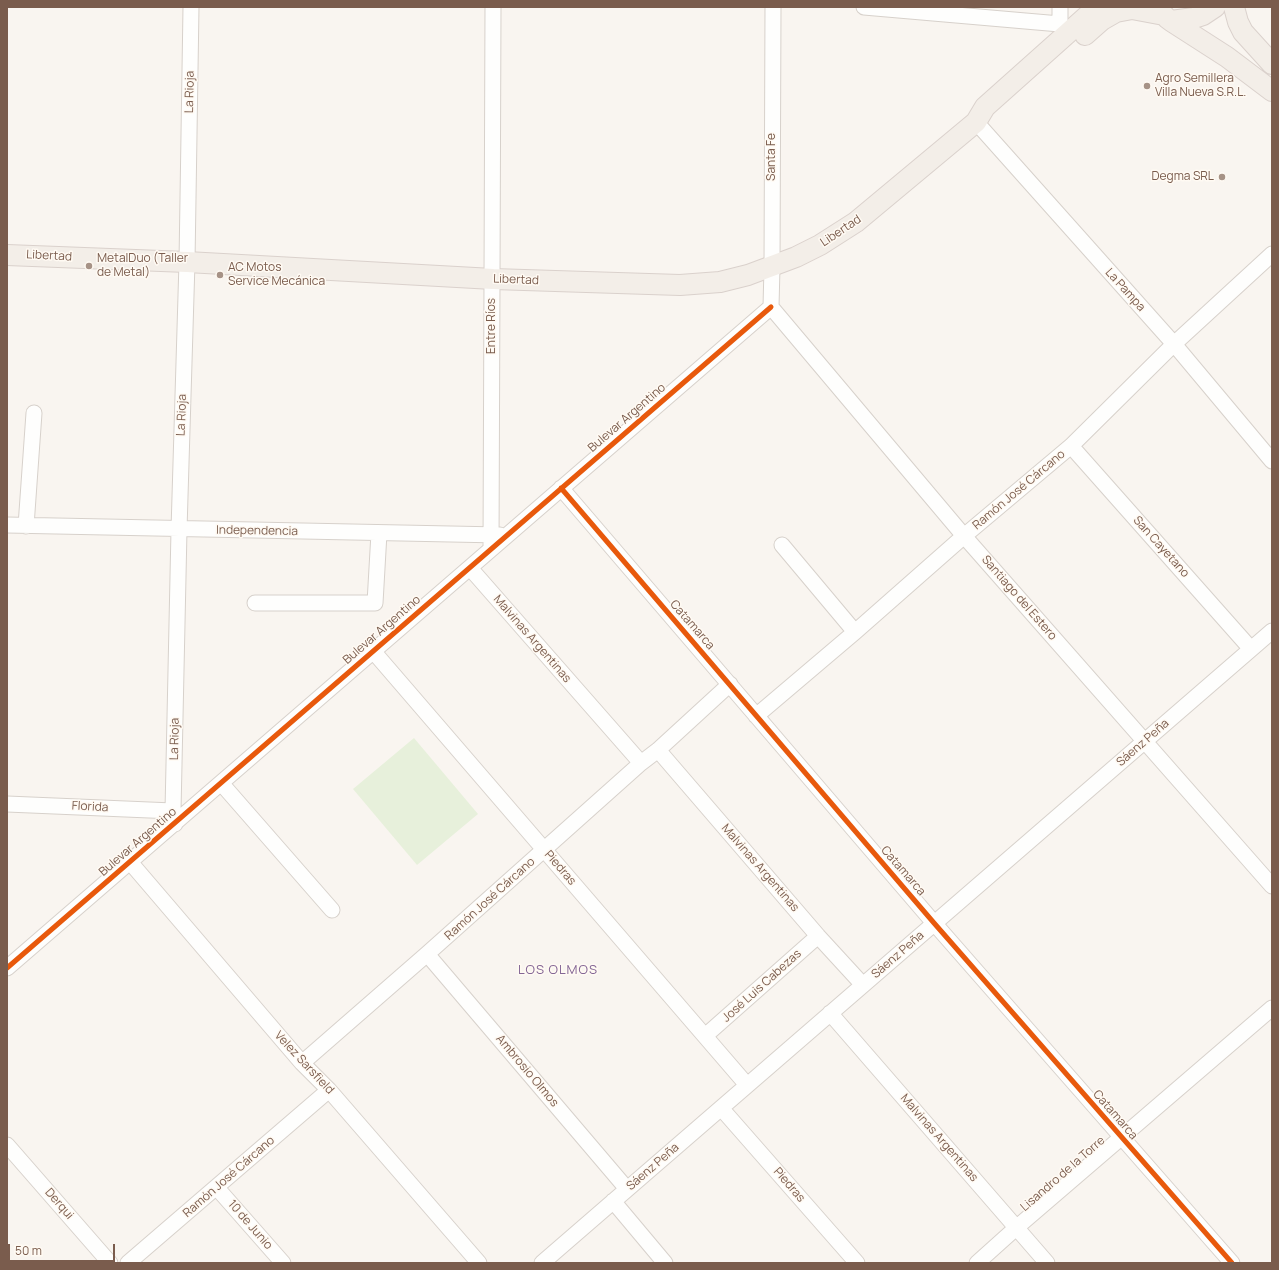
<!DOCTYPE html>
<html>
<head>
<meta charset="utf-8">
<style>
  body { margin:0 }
  #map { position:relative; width:1279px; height:1270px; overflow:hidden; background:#f9f5f0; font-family:Manrope,sans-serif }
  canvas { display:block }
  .frame { position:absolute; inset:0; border:8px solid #7a5c4d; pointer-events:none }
  .scale { position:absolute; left:8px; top:1244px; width:107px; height:18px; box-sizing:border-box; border:2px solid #7a5c4d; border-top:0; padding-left:5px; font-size:12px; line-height:14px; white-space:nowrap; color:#7a5c4d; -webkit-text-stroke:3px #fffaf3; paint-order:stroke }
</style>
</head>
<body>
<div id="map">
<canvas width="1279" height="1270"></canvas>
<div class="frame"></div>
<div class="scale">50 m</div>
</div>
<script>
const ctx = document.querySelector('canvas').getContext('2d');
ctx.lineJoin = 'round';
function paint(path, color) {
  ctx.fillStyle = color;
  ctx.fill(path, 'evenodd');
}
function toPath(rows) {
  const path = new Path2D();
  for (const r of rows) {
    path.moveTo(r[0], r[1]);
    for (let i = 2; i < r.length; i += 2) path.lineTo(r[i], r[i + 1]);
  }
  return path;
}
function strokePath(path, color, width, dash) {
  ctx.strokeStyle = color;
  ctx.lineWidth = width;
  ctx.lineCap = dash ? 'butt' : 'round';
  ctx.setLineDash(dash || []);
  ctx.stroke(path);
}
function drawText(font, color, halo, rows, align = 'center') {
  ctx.font = font + ' Manrope,sans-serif';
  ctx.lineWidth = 3;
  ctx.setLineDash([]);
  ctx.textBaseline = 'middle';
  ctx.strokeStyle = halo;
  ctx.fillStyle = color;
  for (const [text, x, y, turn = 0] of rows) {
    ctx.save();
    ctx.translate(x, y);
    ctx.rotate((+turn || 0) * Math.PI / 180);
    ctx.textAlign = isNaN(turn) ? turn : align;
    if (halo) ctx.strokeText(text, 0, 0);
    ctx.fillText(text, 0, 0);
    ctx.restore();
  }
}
const green = toPath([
  [414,738,478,814,417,865,353,789]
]);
const minor = toPath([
  [864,7,1060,24,1067,33],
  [1060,7,1060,24],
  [976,122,1174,344,1272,461],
  [771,307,964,536,1272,886],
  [771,307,772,267,773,7],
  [1071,446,1251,649],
  [561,488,934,923,1232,1263],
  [7,525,500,535],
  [26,526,34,413],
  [782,545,855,632],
  [491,549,493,7],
  [470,568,641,763],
  [255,603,375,603,379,533],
  [373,651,747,1085],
  [756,716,855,632,964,536,1071,446,1174,344,1272,254],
  [658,750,818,936,863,985],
  [221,783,332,910],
  [7,804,173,811],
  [175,824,173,811,179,530,187,262,191,7],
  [130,862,302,1063,329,1090,479,1263],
  [427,954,627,1189],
  [7,968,771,307],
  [830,1013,1047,1263],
  [705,1036,818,936],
  [302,1063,427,954,641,763,658,750,730,684],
  [721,1108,857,1263],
  [7,1145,110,1263],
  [217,1188,283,1263],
  [613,1201,665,1263],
  [128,1263,329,1090],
  [542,1263,1272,631],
  [977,1263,1016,1228,1272,1008]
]);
const major = toPath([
  [1234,7,1238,22,1243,32,1272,64],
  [1167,18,1171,21,1194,18,1203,15,1215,7],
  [1171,21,1227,57,1272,91],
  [1085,35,1102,20,1116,12,1132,9,1164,15],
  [7,255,187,262,493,279,680,285,720,282,748,275,796,257,820,245,856,222,976,122,985,107,1097,7]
]);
const cycleway = toPath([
  [561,488,934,923,1232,1263],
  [7,968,771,307]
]);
const markers = [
  [1147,86,4,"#a69286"],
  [1222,177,4,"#a69286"],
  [89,266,4,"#a69286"],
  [220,275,4,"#a69286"]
];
const poiNames = [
  ["Agro Semillera",1155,79],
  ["Villa Nueva S.R.L.",1155,93],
  ["Degma SRL",1214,177,"right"],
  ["MetalDuo (Taller",97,259],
  ["de Metal)",97,273],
  ["AC Motos",228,268],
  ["Service Mecánica",228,282]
];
const streetNames = [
  ["La Rioja",190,92,-89],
  ["Santa Fe",772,157,-90],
  ["Libertad",841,231,-34],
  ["Libertad",49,256,3],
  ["Libertad",516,280,2],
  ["La Pampa",1125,290,48],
  ["Entre Ríos",492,326,-90],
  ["La Rioja",182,415,-88],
  ["Bulevar Argentino",627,418,-41],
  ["Ramón José Cárcano",1019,490,-40],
  ["Independencia",257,531,1],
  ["San Cayetano",1161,547,48],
  ["Santiago del Estero",1019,598,49],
  ["Catamarca",692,625,49],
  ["Bulevar Argentino",382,630,-41],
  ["Malvinas Argentinas",532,639,49],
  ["La Rioja",175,739,-89],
  ["Sáenz Peña",1143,743,-41],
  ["Florida",90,807,3],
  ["Bulevar Argentino",138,842,-41],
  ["Piedras",560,868,49],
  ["Malvinas Argentinas",760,868,49],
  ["Catamarca",903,871,49],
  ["Ramón José Cárcano",490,899,-42],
  ["Sáenz Peña",898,955,-41],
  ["José Luis Cabezas",762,986,-42],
  ["Velez Sarsfield",304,1063,47],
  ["Ambrosio Olmos",527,1071,50],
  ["Catamarca",1115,1115,49],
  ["Malvinas Argentinas",939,1138,49],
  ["Sáenz Peña",653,1167,-41],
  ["Lisandro de la Torre",1063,1174,-41],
  ["Ramón José Cárcano",229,1177,-41],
  ["Piedras",789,1185,49],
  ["Derqui",59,1204,49],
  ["10 de Junio",250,1225,49]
];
const neighbourhoodNames = [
  ["LOS OLMOS",558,970]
];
paint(green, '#e7f0db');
strokePath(minor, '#d7d1cb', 17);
strokePath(major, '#dad1cc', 22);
strokePath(minor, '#fefefd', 15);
strokePath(major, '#f3eee8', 20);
strokePath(cycleway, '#e8590c', 5);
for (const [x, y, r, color] of markers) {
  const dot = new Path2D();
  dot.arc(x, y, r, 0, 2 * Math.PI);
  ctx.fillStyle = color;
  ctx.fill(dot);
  strokePath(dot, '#fffaf3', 1.5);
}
drawText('12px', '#7a5c4d', '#fffaf3', poiNames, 'left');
drawText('12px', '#7a5c4d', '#fffaf3', streetNames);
ctx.letterSpacing = '1px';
drawText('13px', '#846695', '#fffaf3', neighbourhoodNames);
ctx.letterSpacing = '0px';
</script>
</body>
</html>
